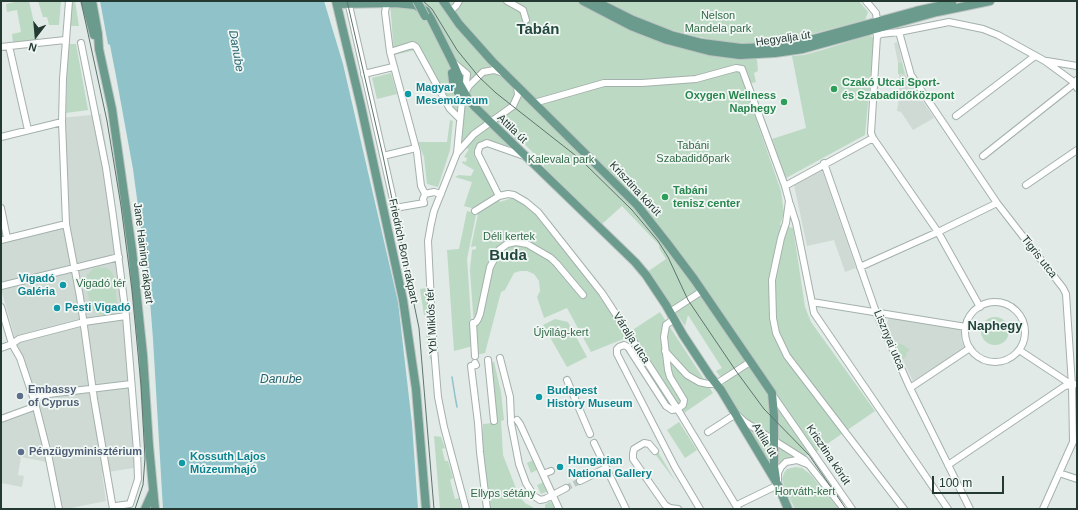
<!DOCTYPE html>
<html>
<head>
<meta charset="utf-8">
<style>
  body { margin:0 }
  #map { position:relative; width:1078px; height:510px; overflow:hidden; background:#e1eae6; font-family:Arial,sans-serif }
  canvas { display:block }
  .frame { position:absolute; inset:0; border:2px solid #233932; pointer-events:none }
  .north { position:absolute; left:16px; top:16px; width:40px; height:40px; -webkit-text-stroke:3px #f1f7f4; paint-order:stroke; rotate:196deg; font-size:11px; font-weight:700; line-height:16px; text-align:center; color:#233932 }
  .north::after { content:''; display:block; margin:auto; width:14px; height:18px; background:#233932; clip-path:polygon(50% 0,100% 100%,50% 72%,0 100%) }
  .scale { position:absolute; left:932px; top:476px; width:72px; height:18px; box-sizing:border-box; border:2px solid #233932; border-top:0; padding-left:5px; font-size:12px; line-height:14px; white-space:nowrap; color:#233932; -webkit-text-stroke:3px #f1f7f4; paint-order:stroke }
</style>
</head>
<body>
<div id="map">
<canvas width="1078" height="510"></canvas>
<div class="frame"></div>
<div class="north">N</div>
<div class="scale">100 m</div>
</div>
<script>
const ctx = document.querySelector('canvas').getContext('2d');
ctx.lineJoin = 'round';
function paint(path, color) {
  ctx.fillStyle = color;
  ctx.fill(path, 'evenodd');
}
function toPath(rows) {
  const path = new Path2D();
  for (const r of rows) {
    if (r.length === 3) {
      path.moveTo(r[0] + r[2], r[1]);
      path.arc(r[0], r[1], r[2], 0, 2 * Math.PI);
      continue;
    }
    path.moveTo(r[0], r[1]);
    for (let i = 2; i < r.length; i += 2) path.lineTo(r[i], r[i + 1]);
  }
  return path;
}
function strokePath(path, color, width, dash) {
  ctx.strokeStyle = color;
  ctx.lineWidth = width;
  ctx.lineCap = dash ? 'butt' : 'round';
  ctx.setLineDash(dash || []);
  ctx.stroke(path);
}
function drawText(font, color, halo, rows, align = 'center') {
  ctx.font = font + ' Arial,sans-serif';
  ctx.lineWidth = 3.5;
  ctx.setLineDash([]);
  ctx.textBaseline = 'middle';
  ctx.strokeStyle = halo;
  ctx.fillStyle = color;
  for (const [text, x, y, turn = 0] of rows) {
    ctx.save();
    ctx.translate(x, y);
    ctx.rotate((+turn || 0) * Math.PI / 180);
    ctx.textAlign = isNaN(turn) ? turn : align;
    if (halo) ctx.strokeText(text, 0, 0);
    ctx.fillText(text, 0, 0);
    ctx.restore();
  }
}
const built = toPath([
  [898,42,902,62,898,63,894,43],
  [899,74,905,74,934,118,913,130,901,112,897,111,899,98],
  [101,114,122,248,140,467,102,473,106,501,66,509,58,509,47,462,21,457,18,475,24,476,22,487,1,483,1,418,34,404,1,289,1,242,65,227,61,118],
  [822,170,856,268,845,272,834,240,807,246,794,185],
  [889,318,961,329,961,340,965,348,913,381,886,325]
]);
const green = toPath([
  [20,1,29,1,38,40,13,43,12,34,21,32,17,10,7,12,6,4],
  [38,1,61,1,59,25,49,25,47,17,43,17],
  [75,1,79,26,68,26,72,4],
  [390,1,577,1,597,12,755,57,757,60,758,71,754,73,756,82,752,83,749,81,749,76,746,72,739,70,781,191,784,213,780,225,793,228,805,307,811,322,875,411,814,453,799,458,778,468,771,469,721,386,725,383,716,371,722,368,688,315,685,326,649,272,650,270,666,259,659,248,659,245,622,206,602,224,544,167,544,163,522,142,519,143,515,139,507,147,478,143,474,151,475,158,500,202,512,198,529,207,595,289,628,337,591,352,567,308,544,318,537,297,540,291,539,281,534,274,527,271,520,271,514,273,505,290,501,292,485,353,476,355,470,270,472,250,476,249,476,246,471,247,478,214,475,209,464,206,472,182,455,177,459,175,471,176,474,170,462,163,463,161,466,162,467,158,464,157,469,149,459,146,462,115,453,107,420,49,394,55],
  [605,1,859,1,868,12,867,15,865,20,796,38,757,43,729,43,695,36,664,28,626,12],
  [870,35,874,39,865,135,786,178,772,139,806,128,792,56,804,55,822,50],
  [68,44,76,44,88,110,66,113],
  [902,62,905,74,898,74,898,63],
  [391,73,397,94,377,99,372,78],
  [450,120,453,121,450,150,438,187,427,184,424,157,418,142,447,142],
  [467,211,474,213,476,215,467,259,471,319,469,320,470,325,471,326,473,346,454,351,447,250,459,249],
  [97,267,106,268,110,270,115,278,117,305,113,312,104,315,96,313,90,306,86,283,87,275,93,269],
  [427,288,428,314,424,315,420,289],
  [660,312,713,393,684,413,631,331],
  [995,331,14],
  [555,319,568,322,587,357,567,367,543,325],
  [426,334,429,334,431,359,430,359],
  [898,343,903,345,910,350,907,352,906,357,903,359,896,344],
  [491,360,492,362,494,362,501,392,504,420,501,421,503,455,519,496,525,503,534,508,545,508,545,505,550,501,556,509,490,509,481,450,483,424,493,423,484,361],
  [679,422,697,450,685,458,667,430],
  [434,436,441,437,445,448,442,449,445,461,448,461,453,478,450,480,455,499,459,498,461,509,440,509],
  [658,452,676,482,655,454],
  [533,460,537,470,531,473,527,463],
  [796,467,802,468,810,474,839,509,795,509,786,491,782,479,784,473,787,469],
  [544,482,548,491,541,494,537,485]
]);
const water = toPath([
  [100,1,324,1,343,64,398,302,412,424,418,509,163,509,153,339,149,288,133,169,116,76,110,45,108,44]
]);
const stream = toPath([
  [452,377,455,396],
  [455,396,457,407]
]);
const minorTunnel = toPath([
  [566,488,580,481]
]);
const minor = toPath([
  [69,1,63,79,62,122,66,224,80,297,94,399,113,509],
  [348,1,395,208,424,203],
  [507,1,523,10,526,20],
  [866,1,876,13,877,21,875,29,877,36,871,133,873,138,938,232,980,307],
  [389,2,386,7,385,12,390,52,417,152,421,186,425,194,423,199,424,203],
  [450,11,456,6,459,1],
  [899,32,911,75,997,203,1063,288,1066,294,1072,385,1073,442,1043,509],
  [877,36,881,34,899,32,949,22,983,29,998,35,1045,61,1075,83,1077,88],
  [81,43,106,168,113,216,126,316,137,451,138,479,130,504,116,506],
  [9,46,28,130],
  [1,47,65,40],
  [390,52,409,46,413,45,416,47,450,109,460,119],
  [1047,61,1077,66],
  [454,63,467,74,465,92],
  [364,74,393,67],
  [534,103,604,83,642,83,696,79,736,68,742,69,785,186,789,201,786,223,781,238,772,280,773,318,776,333,787,356,904,509],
  [956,116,1035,56],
  [1,137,62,122],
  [457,153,474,134,513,106,518,95,517,86],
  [383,156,416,148],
  [983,156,1075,83,1077,80],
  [824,163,876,312,910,388,970,509],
  [1026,185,1077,150],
  [785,186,873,138],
  [425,194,434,192,441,194],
  [499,196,478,154,478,151,480,146,487,143,524,156],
  [790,204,796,223,814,313,948,509],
  [1,208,7,238],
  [475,211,499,196,508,194,514,195,526,202,538,212,602,293,680,413,738,509],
  [1,240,66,224],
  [860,267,938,232,997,203],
  [1,286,119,257],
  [812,302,966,327],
  [995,332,30],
  [1,307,12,344,20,358,35,403,48,454,59,509],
  [670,312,702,291],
  [476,322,478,319,480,314,490,267,499,250,507,244,516,242,527,244,551,258,557,264,583,295],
  [473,323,475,356],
  [619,347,624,345,628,347,666,406,672,410,677,409,683,405,684,400,670,377,668,370,664,337,666,325,674,319],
  [619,347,617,349,617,354,675,467,700,509],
  [1,348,12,344,19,339,84,322,126,316],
  [1019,350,1072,385],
  [665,351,687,375,699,382,708,384,716,384,750,362],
  [500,358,510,397,511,420],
  [488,360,494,421],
  [475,363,476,365,471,366,478,423,480,452,487,509],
  [567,380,590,434],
  [910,388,970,348],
  [772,394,852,509],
  [1,419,31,408,40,395,131,384],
  [517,420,520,424,559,509],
  [511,423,519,464,526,483,534,496,540,500,545,499,566,488],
  [708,432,736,414,745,422,805,460,844,509],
  [594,443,626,509],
  [655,451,649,444,644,443,634,449,633,454,633,459,665,505,670,508,678,509],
  [948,465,1065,386,1077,384],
  [1059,473,1077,479],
  [543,474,551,471],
  [580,481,606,468],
  [739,504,778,485,778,473,781,467,786,462,797,460,807,464],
  [466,509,444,427,438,397,432,324,428,241,431,224,434,211,457,153,462,101,465,93,469,86,483,72,494,70,503,73]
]);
const major = toPath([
  [85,1,94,35],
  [92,1,98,34,99,49,112,109,132,250,143,355,149,446,155,509],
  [336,1,361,106,403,300,416,389,426,509],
  [443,1,459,24,492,61,637,205,667,243,694,279,772,393,774,416,774,466,776,479],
  [583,1,631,26,667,40,709,51,740,55,775,53,803,49,937,12,990,1],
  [595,1,633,20,671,35,702,43,741,48,774,47,802,42,916,11,952,3],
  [337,4,395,3,415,5,426,11,431,19,453,63,459,77,459,83,468,99,476,108,635,262,646,275,666,305,683,335,710,376,721,390,778,485,788,509],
  [452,73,453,81,462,101],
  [145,509,153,491]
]);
const tram = toPath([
  [81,1,107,121,121,206,132,290,141,385,145,458,143,485,135,509],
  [347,1,383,156,419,328,434,509],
  [423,1,432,9,457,50,479,77,496,93,580,159,632,210,658,241,668,257,688,300,736,371,764,409,809,455,846,509]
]);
const majorBridge = toPath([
  [417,1,425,16]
]);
const markers = [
  [834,89,4,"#2e9e5b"],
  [408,94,4,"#0f9aa8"],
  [784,102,4,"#2e9e5b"],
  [665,197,4,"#2e9e5b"],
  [63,285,4,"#0f9aa8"],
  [57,308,4,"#0f9aa8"],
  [20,396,4,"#5c6f8a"],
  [539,397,4,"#0f9aa8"],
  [21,452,4,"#5c6f8a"],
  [182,463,4,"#0f9aa8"],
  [560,467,4,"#0f9aa8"]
];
const parkNames = [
  ["Nelson",718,16],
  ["Mandela park",718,29],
  ["Tabáni",693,146],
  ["Szabadidőpark",693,159],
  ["Kalevala park",561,160],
  ["Déli kertek",509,237],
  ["Vigadó tér",101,284],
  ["Újvilág-kert",561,333],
  ["Horváth-kert",805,492],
  ["Ellyps sétány",503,494]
];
const streetNames = [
  ["Hegyalja út",783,39,-8],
  ["Attila út",512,129,44],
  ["Krisztina körút",635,189,47],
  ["Friedrich Born rakpart",403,251,78],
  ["Jane Haining rakpart",143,253,83],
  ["Tigris utca",1039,257,52],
  ["Ybl Miklós tér",432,321,-93],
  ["Váralja utca",631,338,57],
  ["Lisznyai utca",889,340,67],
  ["Attila út",764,440,59],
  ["Krisztina körút",828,455,56]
];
const leisureNames = [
  ["Czakó Utcai Sport-",842,83],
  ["és Szabadidőközpont",842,96],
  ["Oxygen Wellness",776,96,"right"],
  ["Naphegy",776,109,"right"],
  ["Tabáni",673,191],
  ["tenisz center",673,204]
];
const cultureNames = [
  ["Magyar",416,88],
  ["Mesemúzeum",416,101],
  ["Vigadó",55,279,"right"],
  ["Galéria",55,292,"right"],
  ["Pesti Vigadó",65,308],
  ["Budapest",547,391],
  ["History Museum",547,404],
  ["Kossuth Lajos",190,457],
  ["Múzeumhajó",190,470],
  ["Hungarian",568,461],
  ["National Gallery",568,474]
];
const serviceNames = [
  ["Embassy",28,390],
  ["of Cyprus",28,403],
  ["Pénzügyminisztérium",29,452]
];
const waterNames = [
  ["Danube",236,51,80],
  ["Danube",281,380]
];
const quarterNames = [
  ["Naphegy",995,326]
];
const districtNames = [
  ["Tabán",538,30],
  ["Buda",508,256]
];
paint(built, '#d0dad5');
paint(green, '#bcd9c3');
paint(water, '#8fc2c9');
strokePath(stream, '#8fc2c9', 1.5);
strokePath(minorTunnel, '#bbc7c2', 6, [6, 3]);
strokePath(minor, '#a4b1ac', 8);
strokePath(major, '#bdc4c2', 10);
strokePath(minor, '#fff', 6);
strokePath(major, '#6a9b8d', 8);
strokePath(tram, '#5e746e', 1);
strokePath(majorBridge, '#bdc4c2', 10, []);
strokePath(majorBridge, '#6a9b8d', 8);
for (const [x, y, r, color] of markers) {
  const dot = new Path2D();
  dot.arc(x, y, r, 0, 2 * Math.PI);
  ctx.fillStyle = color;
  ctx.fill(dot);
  strokePath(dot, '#f1f7f4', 1.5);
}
drawText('11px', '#326b47', '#f1f7f4', parkNames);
drawText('11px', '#233932', '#f1f7f4', streetNames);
drawText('bold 11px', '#27864d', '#f1f7f4', leisureNames, 'left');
drawText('bold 11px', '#0d838f', '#f1f7f4', cultureNames, 'left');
drawText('bold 11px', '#4e5e75', '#f1f7f4', serviceNames, 'left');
drawText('italic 12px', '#24636e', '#f1f7f4', waterNames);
drawText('bold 13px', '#22483e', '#f1f7f4', quarterNames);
drawText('bold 15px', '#22483e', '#f1f7f4', districtNames);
</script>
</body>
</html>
